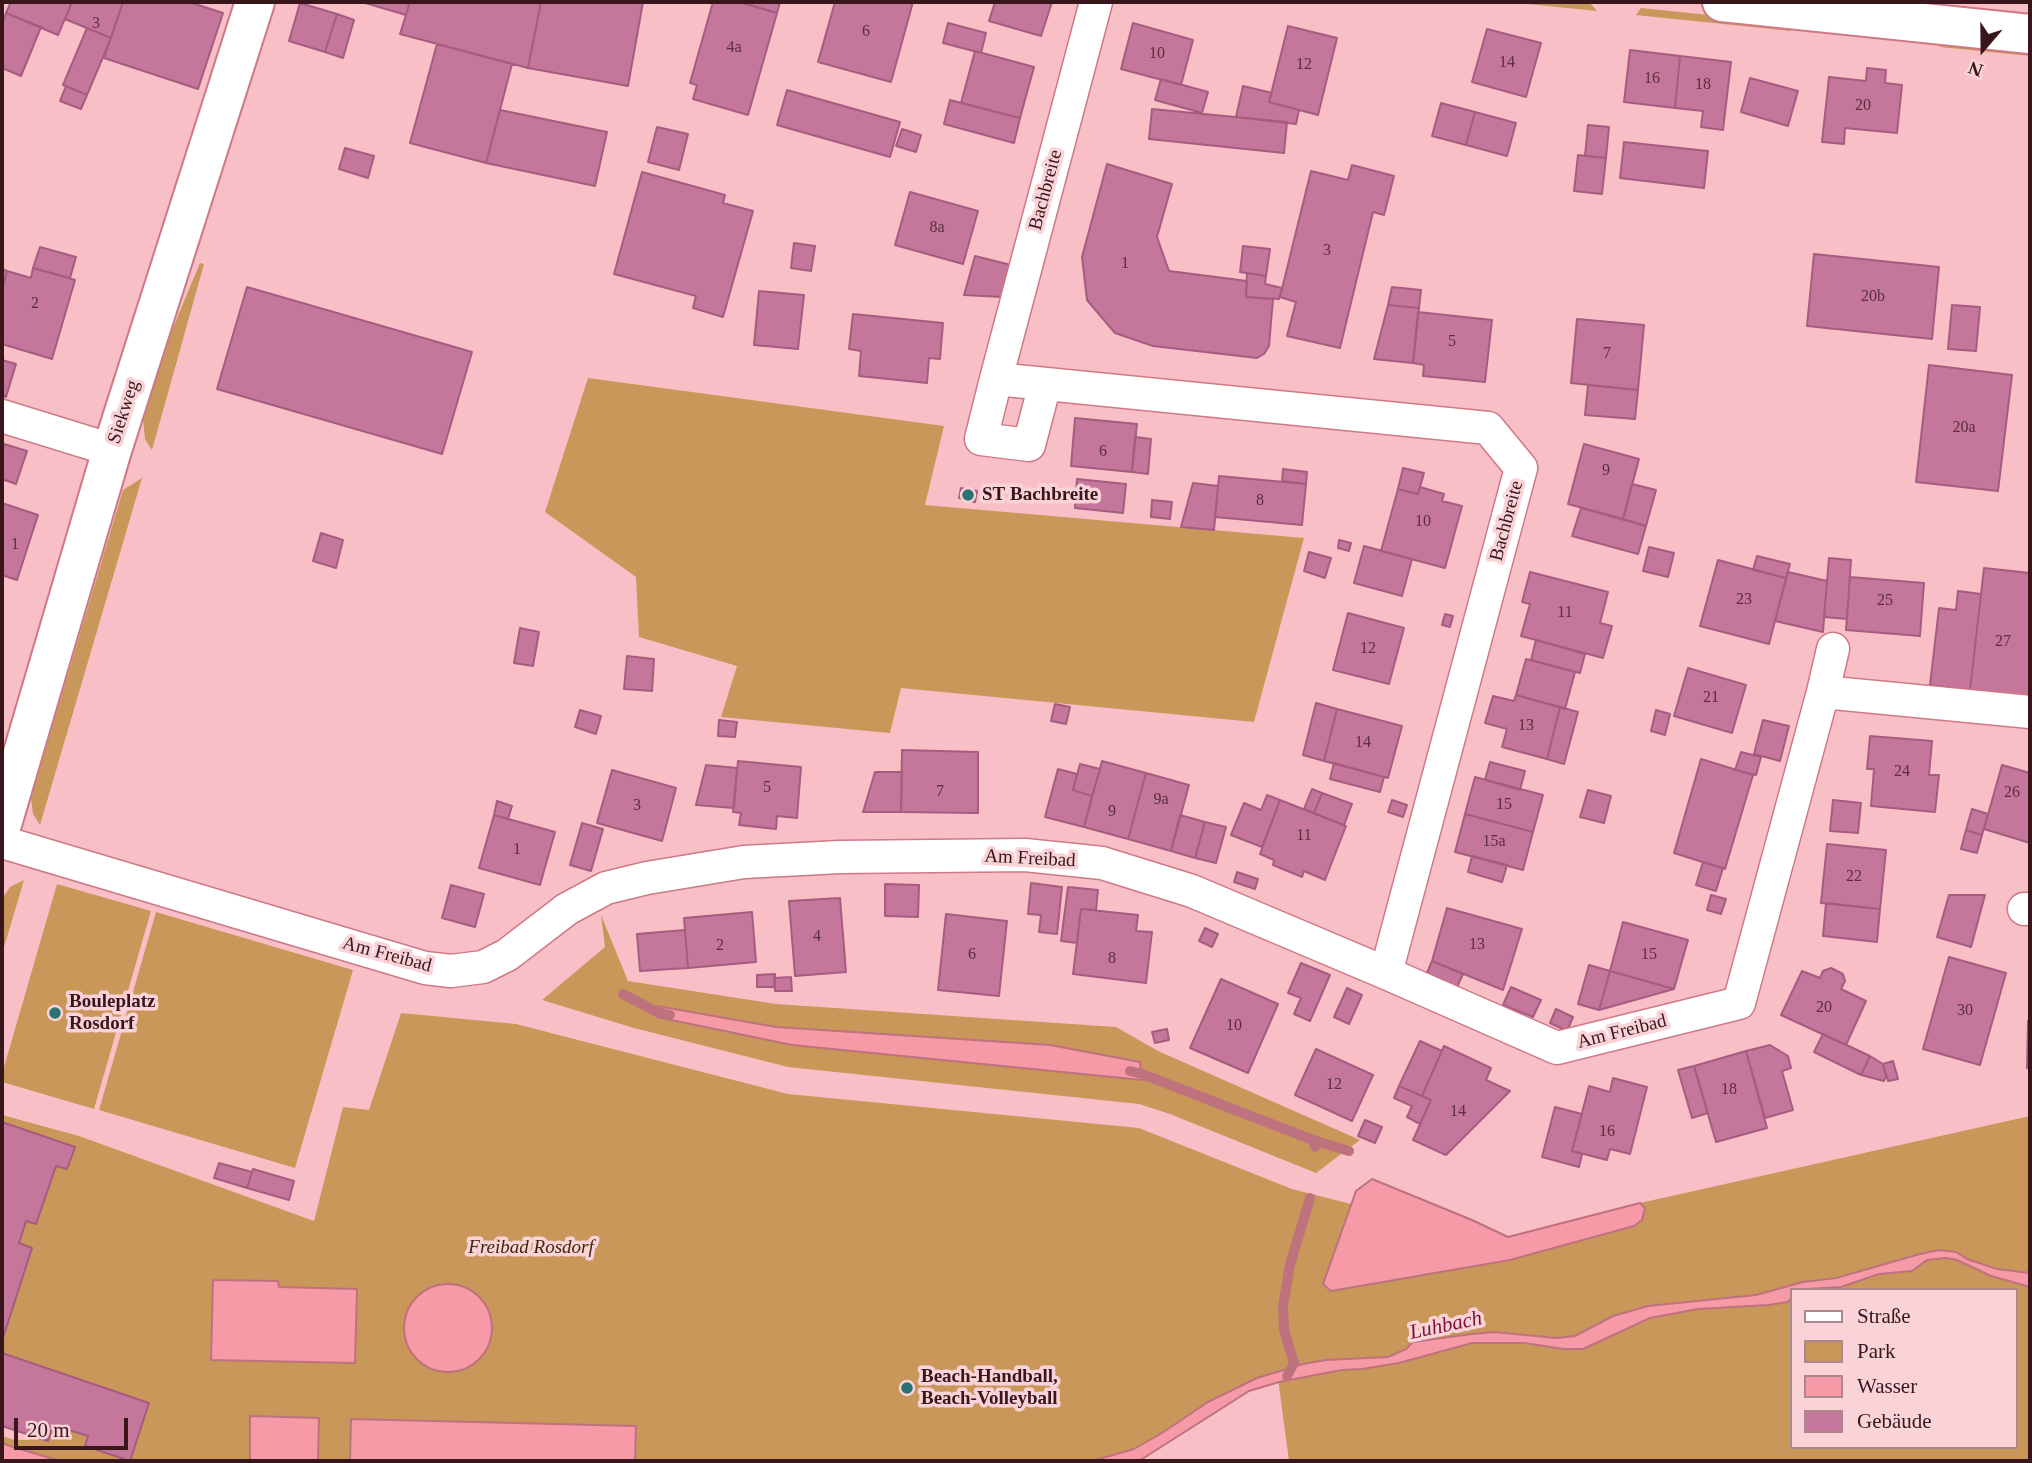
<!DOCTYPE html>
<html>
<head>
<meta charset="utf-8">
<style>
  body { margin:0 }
  #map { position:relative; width:2032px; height:1463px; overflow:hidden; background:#f8c0c6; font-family:Georgia,serif }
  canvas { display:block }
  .frame { position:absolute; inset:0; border:4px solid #38161c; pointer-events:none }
  .legend { position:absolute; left:1790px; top:1288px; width:228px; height:161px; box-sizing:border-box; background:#f9d3d7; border:2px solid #ac878c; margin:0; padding:9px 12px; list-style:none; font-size:21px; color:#38161c }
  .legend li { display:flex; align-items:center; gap:14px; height:35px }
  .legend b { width:35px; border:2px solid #ac878c }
  .north { position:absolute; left:1948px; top:14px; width:70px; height:70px; -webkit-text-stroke:5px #f9d3d7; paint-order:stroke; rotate:200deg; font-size:19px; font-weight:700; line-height:28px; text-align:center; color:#38161c }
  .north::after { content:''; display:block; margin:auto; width:24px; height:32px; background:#38161c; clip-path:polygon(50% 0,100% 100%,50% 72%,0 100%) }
  .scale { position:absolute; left:14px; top:1418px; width:114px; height:32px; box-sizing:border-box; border:4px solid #38161c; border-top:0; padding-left:9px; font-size:21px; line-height:24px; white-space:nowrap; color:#38161c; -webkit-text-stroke:5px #f9d3d7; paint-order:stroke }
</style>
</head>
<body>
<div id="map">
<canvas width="2032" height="1463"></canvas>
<div class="frame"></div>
<ul class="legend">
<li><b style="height:9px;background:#fff"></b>Straße</li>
<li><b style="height:19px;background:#c9975a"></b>Park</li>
<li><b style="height:19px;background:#f79aa7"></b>Wasser</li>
<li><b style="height:19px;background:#c5779b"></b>Gebäude</li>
</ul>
<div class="north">N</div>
<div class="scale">20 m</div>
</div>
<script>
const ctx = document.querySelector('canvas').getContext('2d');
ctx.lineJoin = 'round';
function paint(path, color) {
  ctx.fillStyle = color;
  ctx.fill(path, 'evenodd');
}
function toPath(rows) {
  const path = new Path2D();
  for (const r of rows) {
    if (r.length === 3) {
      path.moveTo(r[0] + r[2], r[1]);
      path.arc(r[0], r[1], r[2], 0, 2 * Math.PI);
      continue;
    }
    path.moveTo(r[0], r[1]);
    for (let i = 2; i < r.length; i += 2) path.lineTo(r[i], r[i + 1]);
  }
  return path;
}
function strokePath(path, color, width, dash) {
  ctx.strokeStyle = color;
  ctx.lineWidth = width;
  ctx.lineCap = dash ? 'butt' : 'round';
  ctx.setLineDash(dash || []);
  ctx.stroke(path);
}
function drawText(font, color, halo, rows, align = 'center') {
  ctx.font = font + ' Georgia,serif';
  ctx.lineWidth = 7;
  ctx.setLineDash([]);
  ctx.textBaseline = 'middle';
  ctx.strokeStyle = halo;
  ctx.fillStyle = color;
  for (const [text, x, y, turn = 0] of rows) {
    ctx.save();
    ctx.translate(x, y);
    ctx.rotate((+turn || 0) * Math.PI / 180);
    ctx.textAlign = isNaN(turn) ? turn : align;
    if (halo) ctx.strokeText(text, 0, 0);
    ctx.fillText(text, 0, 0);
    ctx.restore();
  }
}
const green = toPath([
  [1508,2,1589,2,1597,11],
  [1641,8,1786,23,1791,31,1636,15],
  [1947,39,2030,48,2030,56,1940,47],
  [200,263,204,264,152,450,145,439,143,418,165,347],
  [588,378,944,426,925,505,1304,538,1254,722,901,688,890,733,721,717,737,666,639,637,636,577,545,512],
  [142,478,40,825,33,814,31,798,123,490],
  [24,880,2,954,2,899,10,887],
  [57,884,151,911,94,1109,2,1082,2,1074],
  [156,912,353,970,295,1168,99,1110],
  [601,915,628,981,776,1004,1116,1027,1158,1051,1360,1140,1316,1173,1170,1114,1139,1104,788,1067,634,1028,542,1000,605,947],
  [401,1013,516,1024,788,1094,1139,1128,1292,1189,1351,1204,1323,1284,1634,1226,1642,1220,1644,1209,1640,1203,2030,1116,2030,1461,1289,1461,1277,1371,1257,1378,1208,1402,1162,1433,1134,1449,1092,1461,2,1461,2,1436,14,1440,28,1440,30,1436,2,1426,2,1115,79,1136,314,1221,343,1107,369,1110],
  [1792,1290,2016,1290,2016,1447,1792,1447]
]);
const water = toPath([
  [657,1006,776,1027,1050,1045,1140,1062,1142,1080,792,1045,657,1017,657,1006],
  [1372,1179,1472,1220,1508,1237,1640,1203,1645,1208,1642,1220,1634,1226,1510,1260,1331,1291,1323,1284,1356,1191,1372,1179],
  [1939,1250,1956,1252,1967,1259,1997,1269,2030,1273,2030,1287,1991,1276,1957,1260,1946,1258,1927,1260,1912,1271,1879,1274,1841,1287,1792,1290,1792,1297,1788,1302,1768,1305,1698,1309,1650,1318,1583,1349,1564,1349,1524,1343,1472,1343,1399,1363,1362,1369,1342,1370,1279,1382,1249,1391,1139,1461,1092,1461,1134,1449,1162,1433,1208,1402,1257,1378,1303,1364,1326,1360,1388,1357,1406,1349,1413,1342,1472,1334,1494,1332,1556,1338,1575,1336,1613,1316,1648,1306,1756,1295,1803,1282,1836,1278,1920,1254,1939,1250],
  [213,1280,278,1281,279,1287,357,1289,355,1363,211,1360,213,1280],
  [448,1328,44],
  [250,1416,319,1418,318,1461,250,1461,250,1416],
  [351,1419,636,1426,635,1461,350,1461,351,1419],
  [2,1443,13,1447,60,1461,2,1461,2,1443]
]);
const stream = toPath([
  [623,994,657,1012,670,1015],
  [1130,1071,1142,1074,1313,1140,1315,1147],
  [1313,1140,1349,1151],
  [1287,1376,1294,1363,1284,1330,1283,1306,1290,1265,1310,1198]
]);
const building = toPath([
  [11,2,72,2,58,35,6,13,11,2],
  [72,2,123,2,111,38,65,19,72,2],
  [123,2,189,2,223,13,198,89,104,58,123,2],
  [362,2,410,2,406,15,362,2],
  [410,2,541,2,528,68,400,34,410,2],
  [541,2,643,2,628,86,528,68,541,2],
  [713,2,739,2,777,13,748,115,693,99,697,85,690,83,713,2],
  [739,2,780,2,777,13,739,2],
  [835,2,913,2,891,82,818,62,835,2],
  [995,2,1052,2,1041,36,989,21,995,2],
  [300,3,337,14,325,52,289,41,300,3],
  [6,13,41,27,21,76,2,68,2,24,6,13],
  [337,14,354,20,343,58,325,52,337,14],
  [948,23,986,33,981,53,943,43,948,23],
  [1133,23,1193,40,1181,85,1121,69,1133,23],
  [1288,26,1337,38,1318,115,1269,102,1288,26],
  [87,28,111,38,87,95,63,85,87,28],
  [1487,29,1541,43,1526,97,1472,82,1487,29],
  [437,44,512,64,486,163,410,143,437,44],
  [1630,50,1680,56,1675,108,1624,102,1630,50],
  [975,51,1034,67,1020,118,961,103,975,51],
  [1680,56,1731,62,1723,130,1701,127,1703,111,1675,108,1680,56],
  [1867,68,1886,70,1885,83,1902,85,1897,133,1845,128,1844,144,1822,142,1829,77,1866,81,1867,68],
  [1750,78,1798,91,1788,126,1741,112,1750,78],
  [1161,79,1208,92,1202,113,1155,100,1161,79],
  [66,86,87,95,81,109,60,101,66,86],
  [1243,86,1272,93,1269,102,1299,110,1296,124,1236,117,1243,86],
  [787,90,900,122,890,157,777,125,787,90],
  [950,100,1020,118,1014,143,944,124,950,100],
  [1441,103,1475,112,1466,145,1432,136,1441,103],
  [1152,109,1287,122,1284,153,1149,139,1152,109],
  [500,110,607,132,595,186,486,163,500,110],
  [1475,112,1516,123,1507,156,1466,145,1475,112],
  [1588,125,1609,127,1606,158,1585,156,1588,125],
  [657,127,688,134,679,170,648,162,657,127],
  [902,129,921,135,916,152,896,146,902,129],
  [1624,142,1708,151,1704,188,1620,178,1624,142],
  [345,148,374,156,368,178,339,169,345,148],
  [1578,155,1606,158,1602,194,1574,191,1578,155],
  [1107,164,1172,184,1157,237,1169,271,1247,281,1246,297,1273,299,1269,346,1264,354,1257,358,1153,346,1115,333,1087,300,1082,257,1107,164],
  [1352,165,1394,176,1384,215,1373,212,1340,348,1287,336,1296,302,1280,297,1311,171,1348,180,1352,165],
  [642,172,725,195,723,203,753,211,723,317,693,308,696,296,614,274,642,172],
  [910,192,978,211,963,264,895,245,910,192],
  [794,243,815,246,811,271,791,268,794,243],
  [1243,246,1270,249,1266,276,1240,272,1243,246],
  [40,247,76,257,70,278,33,268,40,247],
  [1814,254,1939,267,1932,339,1807,326,1814,254],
  [975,256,1011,265,1002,297,964,295,975,256],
  [33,268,75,280,52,359,2,344,2,289,7,271,31,278,33,268],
  [2,269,7,271,2,289,2,269],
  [1247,273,1266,276,1265,284,1282,288,1279,299,1246,297,1247,273],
  [247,287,472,352,442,454,217,389,247,287],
  [1392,287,1421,290,1419,308,1388,305,1392,287],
  [759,291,804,295,798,349,754,345,759,291],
  [1388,305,1419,308,1413,363,1374,359,1388,305],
  [1952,305,1980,307,1976,351,1948,349,1952,305],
  [1418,312,1492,320,1485,382,1423,376,1424,365,1413,363,1418,312],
  [853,314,943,323,940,359,929,358,927,383,859,376,861,351,849,349,853,314],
  [1577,319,1644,325,1638,390,1571,383,1577,319],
  [2,360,16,364,6,397,2,395,2,360],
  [1929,365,2012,375,1998,491,1916,482,1929,365],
  [1588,385,1638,390,1635,419,1585,415,1588,385],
  [1075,418,1137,424,1132,472,1071,466,1075,418],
  [1135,437,1151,439,1148,474,1132,472,1135,437],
  [4,444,27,451,16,484,2,479,2,453,4,444],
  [1584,444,1639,459,1623,519,1568,504,1584,444],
  [1403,468,1424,473,1418,494,1398,489,1403,468],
  [1283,469,1307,472,1306,484,1282,481,1283,469],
  [1219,476,1306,484,1302,525,1215,517,1219,476],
  [1077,479,1126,484,1123,513,1075,508,1077,479],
  [1193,483,1218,486,1214,530,1181,527,1193,483],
  [1632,484,1656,490,1646,526,1623,519,1632,484],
  [1420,487,1444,494,1442,501,1462,506,1445,568,1381,551,1398,489,1418,494,1420,487],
  [961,488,977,491,975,502,959,498,961,488],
  [1152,500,1172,502,1170,519,1151,517,1152,500],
  [2,503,38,515,17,580,2,575,2,503],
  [1581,508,1646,526,1638,554,1572,536,1581,508],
  [321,533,343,540,336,568,313,561,321,533],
  [1339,540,1351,543,1349,551,1338,548,1339,540],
  [1364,546,1412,559,1402,596,1354,583,1364,546],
  [1649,547,1674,553,1668,577,1643,571,1649,547],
  [1309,552,1331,558,1325,578,1304,571,1309,552],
  [1757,556,1790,564,1786,578,1753,570,1757,556],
  [1829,558,1851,560,1847,619,1824,617,1829,558],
  [1718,560,1786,578,1769,644,1700,626,1718,560],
  [1984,568,2030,573,2030,696,1970,690,1984,568],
  [1530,572,1608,592,1600,623,1612,626,1603,658,1521,636,1530,604,1522,602,1530,572],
  [1788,572,1827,581,1823,632,1775,621,1788,572],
  [1850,577,1924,583,1920,636,1846,630,1850,577],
  [1958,591,1981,594,1970,690,1930,685,1939,608,1956,610,1958,591],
  [1348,613,1404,628,1389,684,1333,670,1348,613],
  [1445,614,1453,616,1450,627,1442,625,1445,614],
  [520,628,539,632,533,666,514,663,520,628],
  [1536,640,1585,654,1580,673,1531,660,1536,640],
  [627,656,654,659,652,691,624,689,627,656],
  [1526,659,1575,672,1565,709,1516,695,1526,659],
  [1688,668,1746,685,1732,733,1674,716,1688,668],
  [1516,695,1560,707,1547,759,1502,747,1507,729,1485,723,1493,696,1514,701,1516,695],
  [1316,703,1337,709,1324,761,1303,755,1316,703],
  [1055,704,1070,707,1066,724,1051,721,1055,704],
  [1560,707,1578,712,1564,764,1547,759,1560,707],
  [1337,709,1402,726,1388,778,1324,761,1337,709],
  [580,710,601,716,596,734,575,727,580,710],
  [1656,710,1670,714,1665,735,1651,731,1656,710],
  [719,720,737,722,735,737,718,736,719,720],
  [1763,720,1789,726,1780,761,1754,754,1763,720],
  [1870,736,1932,741,1929,775,1939,775,1935,812,1871,806,1874,769,1867,769,1870,736],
  [902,750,978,752,978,813,901,812,902,750],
  [1741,752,1761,757,1756,775,1735,770,1741,752],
  [1701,759,1753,775,1725,869,1674,853,1701,759],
  [738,761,801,767,797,818,777,816,776,829,739,825,741,813,733,812,738,761],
  [1102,761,1146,773,1128,839,1084,827,1102,761],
  [1490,762,1525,771,1520,790,1485,780,1490,762],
  [1334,763,1384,777,1380,792,1330,779,1334,763],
  [1080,764,1100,769,1092,796,1073,790,1080,764],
  [706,765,737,768,734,808,696,805,706,765],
  [2002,765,2030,773,2030,843,1984,829,2002,765],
  [1058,769,1077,774,1073,790,1092,796,1084,827,1045,817,1058,769],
  [612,770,676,788,662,841,597,823,612,770],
  [875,772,902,772,901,812,863,812,875,772],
  [1146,773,1189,785,1171,851,1128,839,1146,773],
  [1475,777,1543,795,1533,832,1465,814,1475,777],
  [1312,789,1322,793,1314,813,1304,809,1312,789],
  [1588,790,1611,796,1604,823,1580,817,1588,790],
  [1322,793,1352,804,1344,825,1314,813,1322,793],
  [1267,795,1280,800,1262,847,1231,835,1244,803,1261,810,1267,795],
  [1280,800,1346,826,1325,880,1304,871,1302,877,1273,865,1274,860,1260,854,1280,800],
  [1392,800,1407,805,1403,817,1388,812,1392,800],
  [1833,800,1861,803,1858,833,1830,831,1833,800],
  [497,801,512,806,508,819,494,815,497,801],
  [1972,809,1988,814,1982,835,1966,830,1972,809],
  [1465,814,1533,832,1523,870,1455,852,1465,814],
  [494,815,555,832,540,885,479,868,494,815],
  [1180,815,1205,822,1195,858,1171,851,1180,815],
  [1205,822,1226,827,1216,863,1195,858,1205,822],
  [582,823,603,829,591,871,570,865,582,823],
  [1966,830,1982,835,1977,853,1961,849,1966,830],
  [1827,844,1886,850,1880,909,1821,903,1827,844],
  [1472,856,1507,865,1502,882,1468,872,1472,856],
  [1703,862,1723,868,1716,891,1696,885,1703,862],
  [1237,872,1258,879,1255,889,1234,882,1237,872],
  [1031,883,1062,887,1057,934,1039,932,1041,915,1028,914,1031,883],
  [885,884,919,885,918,917,885,916,885,884],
  [451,885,484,894,475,927,442,918,451,885],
  [1068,887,1098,890,1096,910,1081,909,1077,943,1061,941,1068,887],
  [1711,895,1726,899,1721,914,1707,910,1711,895],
  [1949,895,1985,895,1971,947,1937,937,1949,895],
  [840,898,846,972,795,976,789,901,840,898],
  [1826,903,1880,909,1877,942,1823,936,1826,903],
  [1447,908,1522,929,1503,990,1432,961,1447,908],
  [1081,909,1138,915,1136,931,1152,932,1146,983,1073,974,1081,909],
  [752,912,756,962,688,968,684,918,752,912],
  [946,914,1007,921,999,996,938,990,946,914],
  [1623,922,1688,940,1674,989,1610,971,1623,922],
  [1205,928,1218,934,1212,947,1199,941,1205,928],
  [685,930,688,968,640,971,637,934,685,930],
  [1949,957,2006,973,1980,1065,1923,1049,1949,957],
  [1432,961,1463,974,1457,987,1427,973,1432,961],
  [1301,963,1330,975,1310,1021,1294,1014,1301,998,1288,993,1301,963],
  [1589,965,1610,971,1599,1010,1578,1004,1589,965],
  [1831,968,1843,974,1845,981,1841,989,1866,1001,1846,1045,1781,1015,1802,971,1820,978,1823,971,1831,968],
  [1610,971,1674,989,1599,1010,1610,971],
  [775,974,775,987,757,987,757,975,775,974],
  [791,977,792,991,775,991,774,978,791,977],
  [1221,979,1278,1004,1248,1073,1190,1048,1221,979],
  [1511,987,1541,1000,1533,1017,1503,1005,1511,987],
  [1347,988,1362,995,1349,1024,1334,1017,1347,988],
  [1556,1009,1573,1017,1567,1031,1550,1023,1556,1009],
  [2028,1021,2030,1021,2030,1067,2027,1068,2028,1021],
  [1167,1029,1169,1040,1155,1043,1152,1032,1167,1029],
  [1823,1034,1870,1056,1861,1075,1814,1052,1823,1034],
  [1420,1041,1442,1051,1422,1096,1399,1086,1420,1041],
  [1770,1045,1788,1056,1791,1068,1782,1071,1793,1110,1765,1118,1746,1051,1770,1045],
  [1444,1046,1491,1068,1486,1080,1510,1091,1446,1155,1413,1140,1431,1100,1422,1096,1444,1046],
  [1316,1049,1373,1075,1352,1121,1295,1095,1316,1049],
  [1746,1051,1767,1128,1716,1142,1694,1066,1746,1051],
  [1870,1056,1883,1064,1886,1076,1884,1081,1861,1075,1870,1056],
  [1893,1061,1898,1079,1888,1081,1883,1064,1893,1061],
  [1694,1066,1708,1113,1692,1118,1678,1070,1694,1066],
  [1613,1078,1647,1087,1630,1154,1610,1149,1607,1160,1572,1151,1589,1086,1610,1092,1613,1078],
  [1399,1086,1431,1100,1420,1124,1407,1117,1412,1106,1394,1098,1399,1086],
  [1555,1107,1582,1114,1572,1151,1582,1154,1579,1167,1542,1157,1555,1107],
  [1365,1120,1382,1127,1375,1143,1358,1136,1365,1120],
  [2,1122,75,1147,67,1169,56,1166,36,1224,26,1221,19,1243,32,1248,2,1341,2,1122],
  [219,1163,252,1172,247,1188,214,1178,219,1163],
  [253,1169,294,1181,289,1200,247,1188,253,1169],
  [2,1353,149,1403,130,1461,85,1446,88,1436,53,1425,48,1441,2,1426,2,1353]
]);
const street = toPath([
  [1096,2,996,379,1488,428,1521,468,1386,973],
  [996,379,981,439,1029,445,1045,384],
  [2,416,112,450],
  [1823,692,1833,649],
  [2,842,425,968,451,971,483,967,507,955,567,909,606,888,647,878,744,862,840,857,1025,855,1102,863,1192,891,1386,973,1557,1048,1739,1003,1823,692,2030,712],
  [2024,909,2030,909]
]);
const secondary = toPath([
  [1722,2,2030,34],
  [2,824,112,450,255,2]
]);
const markers = [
  [968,495,7,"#2a7370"],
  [55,1013,7,"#2a7370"],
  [907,1388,7,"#2a7370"]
];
const numberNames = [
  ["3",96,24],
  ["6",866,32],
  ["4a",734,48],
  ["10",1157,54],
  ["14",1507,63],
  ["12",1304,65],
  ["16",1652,79],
  ["18",1703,85],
  ["20",1863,106],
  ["8a",937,228],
  ["3",1327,251],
  ["1",1125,264],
  ["20b",1873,297],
  ["2",35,304],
  ["5",1452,342],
  ["7",1607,354],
  ["20a",1964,428],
  ["6",1103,452],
  ["9",1606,471],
  ["8",1260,501],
  ["10",1423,522],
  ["1",15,545],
  ["23",1744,600],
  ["25",1885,601],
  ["11",1565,613],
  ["27",2003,642],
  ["12",1368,649],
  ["21",1711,698],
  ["13",1526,726],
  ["14",1363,743],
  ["24",1902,772],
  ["5",767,788],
  ["7",940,792],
  ["26",2012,793],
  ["9a",1161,800],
  ["15",1504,805],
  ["3",637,806],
  ["9",1112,812],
  ["11",1304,836],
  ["15a",1494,842],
  ["1",517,850],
  ["22",1854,877],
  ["4",817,937],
  ["13",1477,945],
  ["2",720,946],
  ["6",972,955],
  ["15",1649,955],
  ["8",1112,959],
  ["20",1824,1008],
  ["30",1965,1011],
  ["10",1234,1026],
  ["12",1334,1085],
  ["18",1729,1090],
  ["14",1458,1112],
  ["16",1607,1132]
];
const streetNames = [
  ["Bachbreite",1046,190,-75],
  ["Siekweg",124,412,-72],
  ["Bachbreite",1507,521,-75],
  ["Am Freibad",1030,859,3],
  ["Am Freibad",387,955,15],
  ["Am Freibad",1622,1032,-14]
];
const poiNames = [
  ["ST Bachbreite",982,495],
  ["Bouleplatz",69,1002],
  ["Rosdorf",69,1024],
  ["Beach-Handball,",921,1377],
  ["Beach-Volleyball",921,1399]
];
const parkNames = [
  ["Freibad Rosdorf",531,1248]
];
const waterNames = [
  ["Luhbach",1446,1326,-12]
];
paint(green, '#c9975a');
paint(water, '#f79aa7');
strokePath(water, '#be727d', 2);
strokePath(stream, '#be727d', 10);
paint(building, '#c5779b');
strokePath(building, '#a65b7f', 2);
strokePath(street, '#ce7985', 35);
strokePath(secondary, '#ce7985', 42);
strokePath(street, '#fff', 32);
strokePath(secondary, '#fff', 38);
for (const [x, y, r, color] of markers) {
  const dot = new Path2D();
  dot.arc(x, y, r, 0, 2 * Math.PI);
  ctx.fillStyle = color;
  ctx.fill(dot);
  strokePath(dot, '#f9d3d7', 2.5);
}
drawText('16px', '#5b2e3c', null, numberNames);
drawText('19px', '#38161c', '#f9d3d7', streetNames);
drawText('bold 19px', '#38161c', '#f9d3d7', poiNames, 'left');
drawText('italic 19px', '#3f2807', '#f9d3d7', parkNames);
drawText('italic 21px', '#7d0f30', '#f9d3d7', waterNames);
</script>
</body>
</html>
